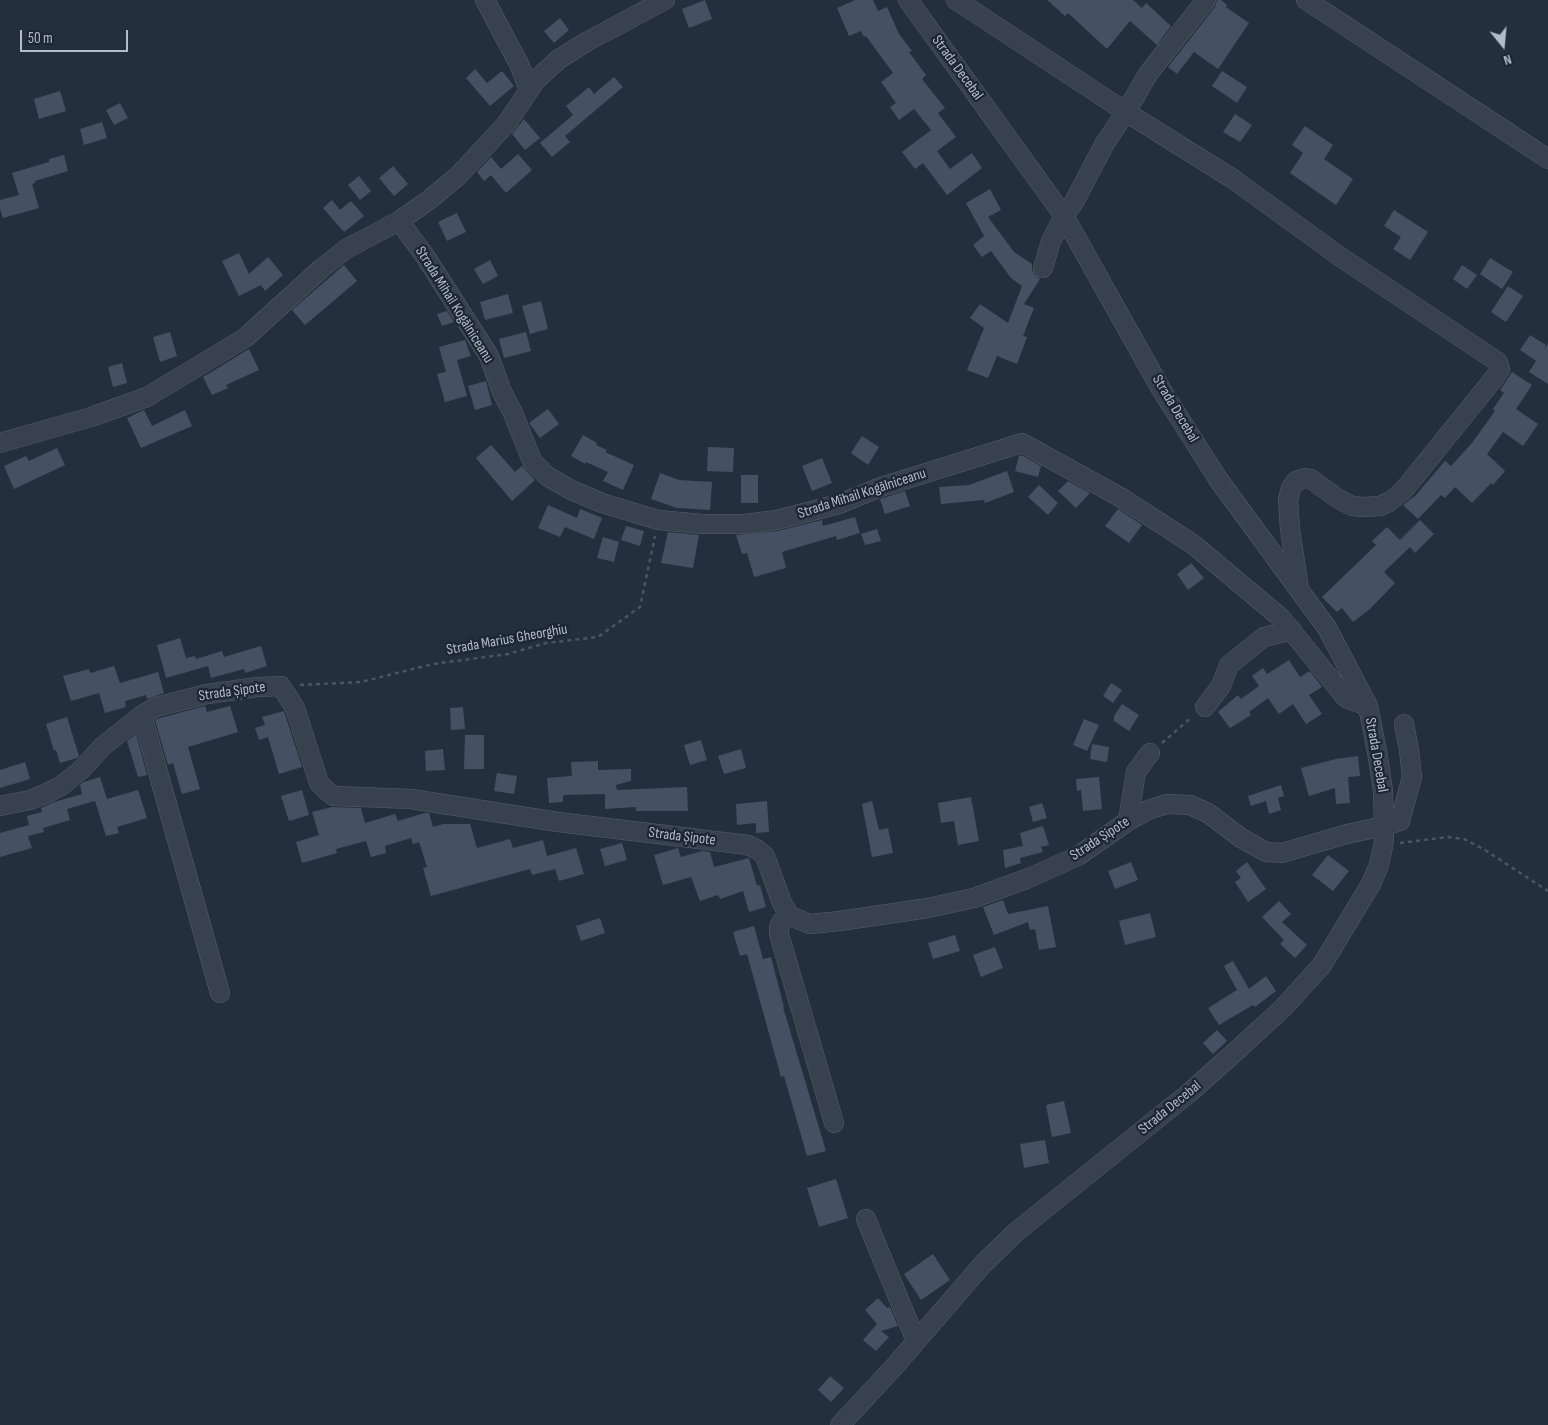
<!DOCTYPE html>
<html>
<head>
<meta charset="utf-8">
<style>
  body { margin:0 }
  #map { position:relative; width:1548px; height:1425px; overflow:hidden; background:#242f3e; font-family:"Sofia Sans Condensed",sans-serif }
  canvas { display:block }
  .north { position:absolute; left:1478px; top:20px; width:50px; height:50px; -webkit-text-stroke:4px #1d2633; paint-order:stroke; rotate:163deg; font-size:14px; font-weight:700; line-height:20px; text-align:center; color:#b4bcc9 }
  .north::after { content:''; display:block; margin:auto; width:18px; height:22px; background:#b4bcc9; clip-path:polygon(50% 0,100% 100%,50% 72%,0 100%) }
  .scale { position:absolute; left:20px; top:30px; width:108px; height:22px; box-sizing:border-box; border:2px solid #b4bcc9; border-top:0; padding-left:6px; font-size:15px; line-height:18px; white-space:nowrap; color:#b4bcc9; -webkit-text-stroke:4px #1d2633; paint-order:stroke }
</style>
</head>
<body>
<div id="map">
<canvas width="1548" height="1425"></canvas>
<div class="north">N</div>
<div class="scale">50 m</div>
</div>
<script>
const ctx = document.querySelector('canvas').getContext('2d');
ctx.lineJoin = 'round';
function paint(path, color) {
  ctx.fillStyle = color;
  ctx.fill(path, 'evenodd');
}
function toPath(rows) {
  const path = new Path2D();
  for (const r of rows) {
    path.moveTo(r[0], r[1]);
    for (let i = 2; i < r.length; i += 2) path.lineTo(r[i], r[i + 1]);
  }
  return path;
}
function strokePath(path, color, width, dash) {
  ctx.strokeStyle = color;
  ctx.lineWidth = width;
  ctx.lineCap = dash ? 'butt' : 'round';
  ctx.setLineDash(dash || []);
  ctx.stroke(path);
}
function drawText(font, color, halo, rows, align = 'center') {
  ctx.font = font + ' "Sofia Sans Condensed",sans-serif';
  ctx.lineWidth = 4.5;
  ctx.setLineDash([]);
  ctx.textBaseline = 'middle';
  ctx.strokeStyle = halo;
  ctx.fillStyle = color;
  for (const [text, x, y, turn = 0] of rows) {
    ctx.save();
    ctx.translate(x, y);
    ctx.rotate((+turn || 0) * Math.PI / 180);
    ctx.textAlign = isNaN(turn) ? turn : align;
    if (halo) ctx.strokeText(text, 0, 0);
    ctx.fillText(text, 0, 0);
    ctx.restore();
  }
}
const building = toPath([
  [705,0,712,19,689,28,682,9],
  [855,0,873,0,878,11,887,7,899,34,912,51,909,52,926,75,922,79,945,108,938,113,956,137,937,151,950,169,972,153,982,168,947,195,923,163,915,169,902,152,931,130,914,109,899,120,890,107,896,103,881,82,893,73,866,36,864,37,861,31,849,36,837,8],
  [1047,0,1133,0,1142,8,1146,3,1171,26,1157,45,1130,21,1107,49,1068,13,1065,16],
  [1217,0,1221,0,1227,5,1226,7,1249,23,1218,69,1194,52,1177,74,1168,67,1215,7],
  [560,18,569,30,554,43,544,31],
  [475,69,487,83,502,71,514,86,490,106,466,78],
  [1222,71,1247,87,1237,103,1212,86],
  [614,77,623,87,565,136,570,142,552,157,540,143,573,115,566,106,589,87,594,94],
  [60,91,66,111,39,119,34,99],
  [120,103,128,118,114,125,106,110],
  [1235,114,1252,125,1240,142,1223,132],
  [524,119,540,138,525,150,512,134],
  [102,122,107,138,84,145,80,129],
  [1305,126,1333,145,1324,159,1353,179,1336,205,1290,173,1303,153,1292,145],
  [518,154,532,170,506,193,491,175,484,181,477,172,491,157,501,169],
  [64,155,68,171,35,181,35,183,32,184,39,208,3,218,0,209,0,200,19,195,12,173,49,162,49,159],
  [393,166,408,184,394,196,379,178],
  [359,176,371,191,360,200,348,185],
  [990,189,1001,210,988,217,1014,252,1032,264,1032,270,1035,275,1040,279,1024,304,1034,308,1023,336,1027,337,1017,364,997,356,988,378,967,370,984,328,970,318,980,304,1008,323,1022,286,1011,278,991,251,982,257,973,245,984,236,966,203],
  [332,200,340,210,351,201,364,216,344,232,323,208],
  [1394,210,1428,232,1410,260,1393,249,1401,237,1384,226],
  [457,213,466,232,447,241,438,222],
  [239,253,249,274,268,257,283,275,265,291,261,285,239,296,222,261],
  [1490,258,1513,272,1502,289,1480,274],
  [490,260,498,276,483,284,474,269],
  [344,265,357,281,305,325,292,310],
  [1462,265,1477,275,1467,289,1453,279],
  [1508,286,1523,296,1506,322,1491,312],
  [508,294,513,313,485,320,480,302],
  [541,301,548,329,530,334,522,306],
  [447,311,454,322,442,326,437,314],
  [170,332,177,356,160,362,153,337],
  [526,332,531,351,504,358,499,339],
  [1530,335,1546,345,1544,350,1548,343,1548,384,1529,372,1536,361,1520,350],
  [465,340,471,356,457,360,467,396,445,402,437,374,446,372,439,347],
  [249,349,259,370,226,385,228,388,212,395,203,377],
  [122,363,127,383,113,387,108,367],
  [1512,372,1532,385,1516,409,1538,424,1523,446,1503,432,1487,454,1505,471,1493,485,1491,483,1472,503,1455,487,1445,498,1441,495,1418,519,1403,505,1415,496,1445,461,1451,466,1472,443,1495,411,1493,409,1504,393,1500,390],
  [486,381,492,405,475,410,468,386],
  [548,409,559,424,540,438,529,423],
  [144,410,152,426,185,410,192,426,141,448,127,418],
  [583,435,597,443,596,445,607,450,605,452,634,465,623,490,603,481,608,472,586,462,585,464,571,456],
  [862,436,879,447,868,465,851,453],
  [491,445,515,472,522,466,535,480,512,501,476,458],
  [708,447,734,448,733,472,707,471],
  [57,448,65,465,14,489,4,466,26,456,29,461],
  [1021,455,1041,466,1038,477,1015,471,1019,456],
  [822,458,832,483,812,491,802,466],
  [1007,471,1014,492,985,503,984,500,941,504,939,487,969,485],
  [660,473,679,480,712,482,710,510,677,508,651,499],
  [741,475,758,475,758,503,741,503],
  [1068,481,1090,493,1076,508,1058,491],
  [1039,485,1058,503,1048,515,1028,497],
  [905,491,910,506,885,514,880,499],
  [548,505,577,518,580,509,602,518,594,539,565,527,560,537,538,528],
  [1118,509,1142,525,1129,543,1105,526],
  [855,517,860,533,837,540,836,536,782,552,786,568,754,577,747,553,742,554,736,535,778,531,822,520,823,526],
  [1420,520,1434,534,1415,553,1410,547,1384,572,1395,583,1370,609,1353,622,1342,608,1337,612,1322,597,1376,545,1372,541,1387,527,1400,540],
  [626,526,644,531,640,546,621,540],
  [877,529,881,541,865,545,861,534],
  [668,532,699,535,693,568,661,563],
  [603,537,619,542,614,562,597,558],
  [1191,563,1204,578,1188,590,1177,574],
  [180,638,186,658,195,656,196,659,222,651,224,657,261,646,267,666,245,673,244,669,211,678,208,666,166,678,157,645],
  [1289,660,1300,677,1310,671,1322,687,1309,695,1322,714,1306,724,1293,704,1279,714,1268,698,1249,712,1251,715,1230,728,1218,712,1238,695,1241,699,1259,686,1252,676,1263,668,1267,674],
  [114,666,120,683,158,672,164,693,147,699,146,695,125,701,126,707,105,713,99,693,71,701,63,676,89,669,90,673],
  [1111,683,1122,690,1113,703,1103,696],
  [1122,704,1139,715,1129,731,1114,721,1114,716],
  [205,706,207,712,230,706,238,732,188,747,200,789,182,794,173,763,168,765,155,720,160,718],
  [463,707,465,729,451,730,450,708],
  [284,711,302,767,279,774,268,737,259,740,255,728,265,725,262,717],
  [67,717,79,756,77,758,60,763,56,750,54,751,46,724],
  [1084,719,1099,725,1087,751,1073,745],
  [136,734,147,775,138,777,127,741],
  [465,735,484,735,484,769,464,769],
  [701,740,707,760,690,765,684,745],
  [1092,744,1109,747,1107,762,1090,759],
  [443,749,445,770,426,771,425,751],
  [741,749,746,768,724,774,718,756],
  [1358,756,1360,776,1348,777,1350,803,1336,804,1335,788,1309,796,1301,768,1336,759],
  [598,761,598,770,631,769,631,781,616,785,617,790,687,787,688,811,636,811,636,807,605,809,605,794,563,795,563,802,549,803,547,778,572,776,571,762],
  [25,762,30,779,0,788,0,770],
  [497,773,517,776,514,794,494,791],
  [100,777,107,799,138,790,147,818,117,827,119,833,106,836,95,801,67,809,70,820,43,828,44,832,28,836,32,848,0,857,0,833,29,825,27,816,42,812,41,808,54,802,82,794,80,785,84,782],
  [1099,777,1102,809,1083,811,1081,790,1077,791,1076,779],
  [1281,785,1284,796,1278,798,1281,810,1269,814,1266,801,1251,806,1248,796],
  [302,790,309,815,289,821,281,796],
  [971,797,979,841,958,845,954,821,941,823,938,803],
  [767,801,769,832,756,833,756,823,737,825,736,804],
  [872,801,879,830,888,828,893,853,872,857,862,804],
  [1042,803,1047,818,1033,822,1029,807],
  [332,807,361,808,365,823,395,814,398,821,425,813,429,813,433,827,443,824,470,824,477,848,510,839,513,848,543,840,547,856,576,848,584,874,559,881,555,869,532,875,530,869,431,896,423,868,427,867,419,842,413,844,411,838,385,846,386,853,371,857,366,841,336,849,337,853,302,863,296,842,319,835,312,812],
  [1043,826,1049,845,1041,847,1043,852,1020,858,1021,863,1005,868,1003,850,1023,846,1020,833],
  [622,843,627,860,605,866,600,849],
  [678,848,681,857,702,851,710,852,714,867,749,858,757,886,760,885,766,907,749,912,743,891,720,899,718,895,700,901,691,877,663,885,654,855],
  [1328,855,1349,871,1333,891,1312,875],
  [1131,862,1138,880,1115,889,1108,871],
  [1247,862,1266,889,1248,902,1235,882,1241,878,1236,871],
  [1003,900,1008,914,1048,906,1056,947,1039,950,1035,929,1030,930,1028,922,994,935,983,907],
  [1279,901,1291,914,1282,922,1307,945,1295,958,1280,944,1284,940,1262,917],
  [1150,913,1156,937,1125,945,1119,921],
  [600,918,605,933,581,941,576,926],
  [754,926,763,959,771,957,784,1007,783,1007,826,1151,807,1156,784,1076,781,1077,747,954,740,956,733,932],
  [955,935,960,951,933,959,928,943],
  [995,947,1003,968,981,977,973,955],
  [1233,961,1249,989,1266,976,1276,991,1255,1007,1253,1005,1219,1025,1208,1008,1237,990,1224,966],
  [1217,1030,1227,1041,1213,1054,1203,1043],
  [1064,1101,1071,1133,1052,1137,1046,1105],
  [1045,1140,1049,1163,1024,1168,1020,1144],
  [836,1179,848,1218,819,1227,807,1188],
  [933,1254,950,1280,921,1300,904,1274],
  [878,1298,887,1308,890,1307,898,1326,881,1331,889,1337,876,1351,863,1340,877,1324,865,1310],
  [830,1376,844,1388,831,1402,818,1390]
]);
const path = toPath([
  [300,685,361,682,433,664,508,654,546,643,598,637,640,607,655,536],
  [1162,743,1192,717],
  [1400,843,1448,837,1464,839,1485,850,1548,891]
]);
const minor = toPath([
  [485,0,520,66,529,90],
  [956,0,1126,112,1233,179,1339,256,1498,362,1500,369,1495,377,1403,491,1389,502,1380,506,1364,507,1352,506,1337,498,1311,479,1305,478,1296,481,1291,488,1288,500,1290,529,1299,589],
  [1306,0,1548,159],
  [399,221,429,200,458,176,507,123,536,80,559,59,588,41,665,0],
  [1043,268,1051,241,1064,216,1074,202,1105,143,1126,112,1148,74,1206,0],
  [0,443,91,417,147,397,245,338,322,268,346,249,399,221,425,256,489,356,502,392,513,413,532,461,547,476,571,490,602,503,658,520,703,524,744,524,777,520,839,504,881,487,1022,443,1120,497,1194,545,1281,618,1346,698,1368,706],
  [1205,707,1221,686,1229,665,1264,637,1292,630],
  [142,715,220,993],
  [0,806,30,800,45,794,61,786,81,770,103,746,142,715,156,707,207,694,258,687,281,686,295,708,319,783,326,790,334,796,411,799,558,822,748,845,758,850,765,856,782,903,790,916,810,924,840,921,928,908,974,898,1029,878,1078,856,1128,821,1148,810,1167,804,1190,805,1208,813,1241,838,1266,852,1282,853,1347,834,1384,826,1400,821,1412,777,1409,750,1404,724],
  [1128,821,1136,772,1150,753],
  [790,916,782,921,779,927,779,934,834,1123],
  [866,1219,916,1341],
  [840,1425,894,1367,983,1264,1016,1232,1189,1093,1235,1052,1283,1008,1322,965,1371,884,1379,865,1384,842,1384,826,1383,791,1378,757,1368,706,1327,628,1218,479,1161,389,1064,216,908,0]
]);
const streetNames = [
  ["Strada Decebal",957,68,54],
  ["Strada Mihail Kogălniceanu",454,305,58],
  ["Strada Decebal",1175,409,59],
  ["Strada Mihail Kogălniceanu",862,494,-18],
  ["Strada Marius Gheorghiu",507,640,-10],
  ["Strada Șipote",232,692,-8],
  ["Strada Decebal",1376,755,80],
  ["Strada Șipote",682,837,7],
  ["Strada Șipote",1100,839,-33],
  ["Strada Decebal",1170,1108,-39]
];
paint(building, '#455162');
strokePath(minor, '#565f6c', 20);
strokePath(path, '#44595c', 2.5, [4, 4]);
strokePath(minor, '#38414e', 19);
drawText('15px', '#b4bcc9', '#1d2633', streetNames);
</script>
</body>
</html>
